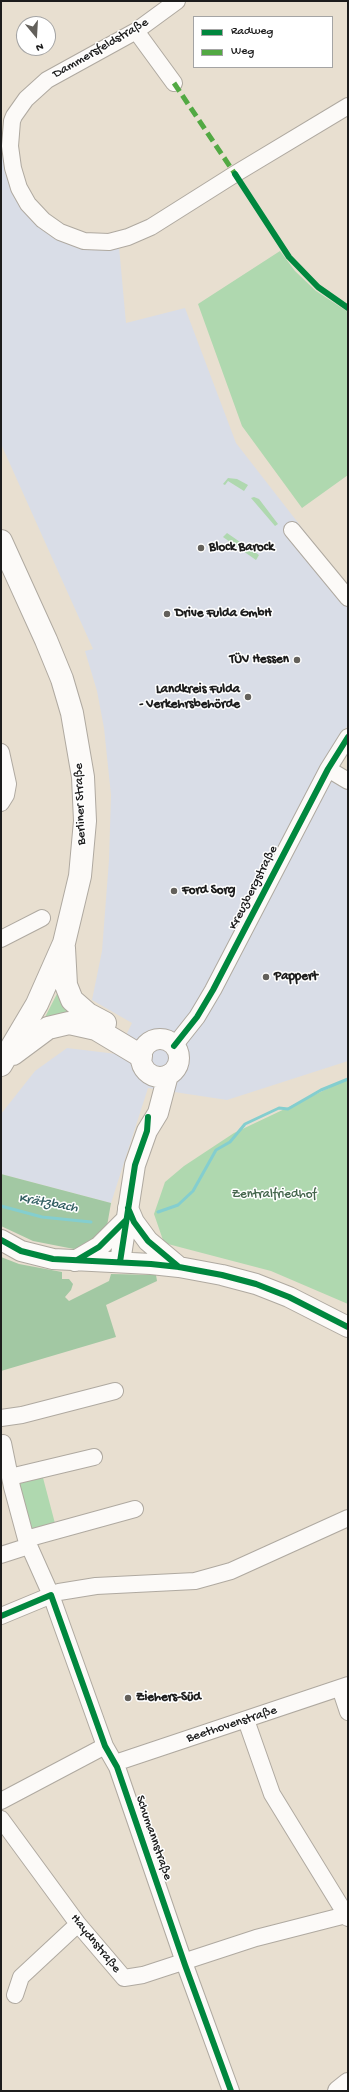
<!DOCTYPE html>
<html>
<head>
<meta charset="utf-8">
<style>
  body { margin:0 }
  #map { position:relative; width:349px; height:2092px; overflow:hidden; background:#e8dfd0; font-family:"Gochi Hand",sans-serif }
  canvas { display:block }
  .frame { position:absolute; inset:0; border:2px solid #1c1c1c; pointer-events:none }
  .legend { position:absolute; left:193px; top:16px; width:140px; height:52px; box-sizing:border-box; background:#fff; border:1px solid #a4a4a4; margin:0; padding:5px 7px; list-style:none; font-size:12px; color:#1c1c1c }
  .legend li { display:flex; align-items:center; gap:8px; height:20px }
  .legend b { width:20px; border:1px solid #a4a4a4 }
  .north { position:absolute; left:16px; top:16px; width:40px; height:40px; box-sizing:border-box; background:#fff; border:1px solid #a4a4a4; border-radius:50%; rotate:162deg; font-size:11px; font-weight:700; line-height:16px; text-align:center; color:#1c1c1c }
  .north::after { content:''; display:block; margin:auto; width:14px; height:18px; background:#63605b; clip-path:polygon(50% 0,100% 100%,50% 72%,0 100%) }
</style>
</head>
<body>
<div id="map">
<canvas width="349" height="2092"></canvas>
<div class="frame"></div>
<ul class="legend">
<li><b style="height:5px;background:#00873e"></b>Radweg</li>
<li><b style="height:5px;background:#52a943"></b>Weg</li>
</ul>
<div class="north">N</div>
</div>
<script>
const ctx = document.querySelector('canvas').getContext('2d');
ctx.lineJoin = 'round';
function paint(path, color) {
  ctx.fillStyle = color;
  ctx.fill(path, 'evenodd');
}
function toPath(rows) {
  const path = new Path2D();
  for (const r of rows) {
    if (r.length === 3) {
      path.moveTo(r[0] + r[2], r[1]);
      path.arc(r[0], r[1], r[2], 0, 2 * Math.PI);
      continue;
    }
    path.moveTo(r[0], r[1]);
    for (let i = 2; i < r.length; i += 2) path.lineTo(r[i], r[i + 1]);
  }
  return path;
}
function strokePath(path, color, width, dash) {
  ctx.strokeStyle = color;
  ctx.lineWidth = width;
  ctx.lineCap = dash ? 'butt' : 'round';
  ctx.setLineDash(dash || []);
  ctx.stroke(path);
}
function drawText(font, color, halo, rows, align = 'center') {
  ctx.font = font + ' "Gochi Hand",sans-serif';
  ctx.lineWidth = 3;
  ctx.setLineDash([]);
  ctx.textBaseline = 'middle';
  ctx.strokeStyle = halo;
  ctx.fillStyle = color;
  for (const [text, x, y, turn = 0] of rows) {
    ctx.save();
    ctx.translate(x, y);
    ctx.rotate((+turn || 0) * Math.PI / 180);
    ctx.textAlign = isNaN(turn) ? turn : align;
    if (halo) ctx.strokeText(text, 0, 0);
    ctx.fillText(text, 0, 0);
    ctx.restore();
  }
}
const built = toPath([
  [1,134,33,202,58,228,90,238,118,236,126,323,185,308,236,443,348,587,348,725,317,771,348,787,348,1061,227,1100,148,1088,111,1203,1,1174,1,1114,35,1071,67,1048,117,1054,132,1023,92,1000,102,951,109,860,111,795,104,728,97,691,85,651,93,649,1,444]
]);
const green = toPath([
  [280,251,295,271,316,291,348,312,348,475,302,508,242,426,198,304],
  [228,478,237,479,248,485,244,491,228,481,225,485,223,484],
  [254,497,259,499,278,524,275,526,251,498],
  [227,533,259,555,256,560,223,537],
  [60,988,79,1010,43,1021],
  [348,1079,348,1304,271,1271,164,1243,154,1214,165,1182,184,1166,234,1133],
  [42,1474,57,1531,29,1538,15,1481]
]);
const forest = toPath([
  [1,1174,111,1203,107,1226,91,1243,74,1249,33,1241,1,1226],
  [1,1257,19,1264,62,1272,62,1279,69,1279,73,1284,71,1290,65,1297,69,1301,109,1281,111,1274,156,1275,157,1281,106,1305,116,1337,1,1371]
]);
const stream = toPath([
  [1,1206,42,1217,91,1222],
  [158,1212,178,1205,193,1191,216,1150,230,1142,245,1124,279,1108,288,1109,321,1090,348,1079]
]);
const minor = toPath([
  [177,1,136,31,47,80,26,99,14,116,12,121,10,146,13,168,19,188,28,204,43,220,60,232,84,241,109,242,128,237,151,227,235,174,348,106],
  [136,31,174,83],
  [292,530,348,598],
  [1,752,8,784,6,795,1,803],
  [328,769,348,781],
  [1,939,42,918],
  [174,1046,197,1017,213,990,328,769,348,737],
  [1,1418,22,1415,115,1391],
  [3,1443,12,1487,26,1539,51,1595,105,1746,117,1767,185,1965,231,2091],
  [10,1477,94,1457],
  [26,1539,135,1509],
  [1,1555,29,1546],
  [1,1616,59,1592,96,1586,195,1581,231,1571,348,1518],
  [340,1688,348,1712],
  [246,1720,272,1794,348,1918],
  [115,1763,348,1685],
  [1,1801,105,1746],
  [1,1819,78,1924,124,1978,143,1975,256,1938,346,1915],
  [15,1995,21,1977,78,1924]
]);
const major = toPath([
  [160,1058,19],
  [128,1208,134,1222,148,1241,179,1267],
  [1,1240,21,1251,53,1259,151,1264,179,1267,222,1275,256,1284,289,1297,348,1327],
  [75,1261,99,1247,126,1220],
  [120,1262,135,1165,147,1131,158,1113,168,1075],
  [338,2091,348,2083]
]);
const highway = toPath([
  [1,541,46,640,62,679,72,713,83,777,85,821,80,876,64,943,37,1004,1,1065],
  [64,948,66,985,72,1000,88,1014,105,1023],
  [13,1054,48,1028,69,1023,96,1029,141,1056]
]);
const quiet = toPath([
  [174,83,237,177]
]);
const cycleway = toPath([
  [235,174,289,257,318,287,348,308],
  [174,1046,197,1017,213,990,328,769,348,737],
  [128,1208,134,1222,148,1241,179,1267],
  [1,1240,21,1251,53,1259,151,1264,179,1267,222,1275,256,1284,289,1297,348,1327],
  [77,1260,99,1247,126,1220],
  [120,1262,135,1165,147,1131,148,1117],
  [1,1616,51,1595,105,1746,117,1767,185,1965,231,2091]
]);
const markers = [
  [201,548,4,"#63605b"],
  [167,614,4,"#63605b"],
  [297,660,4,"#63605b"],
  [248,697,4,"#63605b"],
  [174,891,4,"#63605b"],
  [266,977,4,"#63605b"],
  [128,1698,4,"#63605b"]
];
const streetNames = [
  ["Dammersfeldstraße",101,49,-30],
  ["Berliner Straße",81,804,-92],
  ["Kreuzbergstraße",254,888,-63],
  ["Beethovenstraße",232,1725,-18],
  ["Schumannstraße",153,1838,71],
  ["Haydnstraße",95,1944,51]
];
const poiNames = [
  ["Block Barock",209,548],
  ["Drive Fulda GmbH",175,614],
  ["TÜV Hessen",289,660,"right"],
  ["Landkreis Fulda",240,690,"right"],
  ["- Verkehrsbehörde",240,705,"right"],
  ["Ford Sorg",182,891],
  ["Pappert",274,977],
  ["Ziehers-Süd",136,1698]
];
const parkNames = [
  ["Zentralfriedhof",274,1195]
];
const waterNames = [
  ["Krätzbach",48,1204,10]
];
paint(built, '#d9dde7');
paint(green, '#afd8af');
paint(forest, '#a2c8a3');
strokePath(stream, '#84cecf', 3);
strokePath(minor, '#afa9a0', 18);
strokePath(major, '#afa9a0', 22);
strokePath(highway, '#afa9a0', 24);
strokePath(minor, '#fcfaf8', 16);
strokePath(major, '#fcfaf8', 20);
strokePath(highway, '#fcfaf8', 22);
strokePath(quiet, '#52a943', 5, [10, 5]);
strokePath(cycleway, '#00873e', 6);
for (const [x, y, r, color] of markers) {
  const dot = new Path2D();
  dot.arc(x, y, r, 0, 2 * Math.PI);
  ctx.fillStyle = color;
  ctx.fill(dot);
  strokePath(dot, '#fff', 1.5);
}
drawText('13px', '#1c1c1c', '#fff', streetNames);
drawText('bold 13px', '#1c1c1c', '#fff', poiNames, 'left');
drawText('13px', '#44654c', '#fff', parkNames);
drawText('italic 14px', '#346063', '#fff', waterNames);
</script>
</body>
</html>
